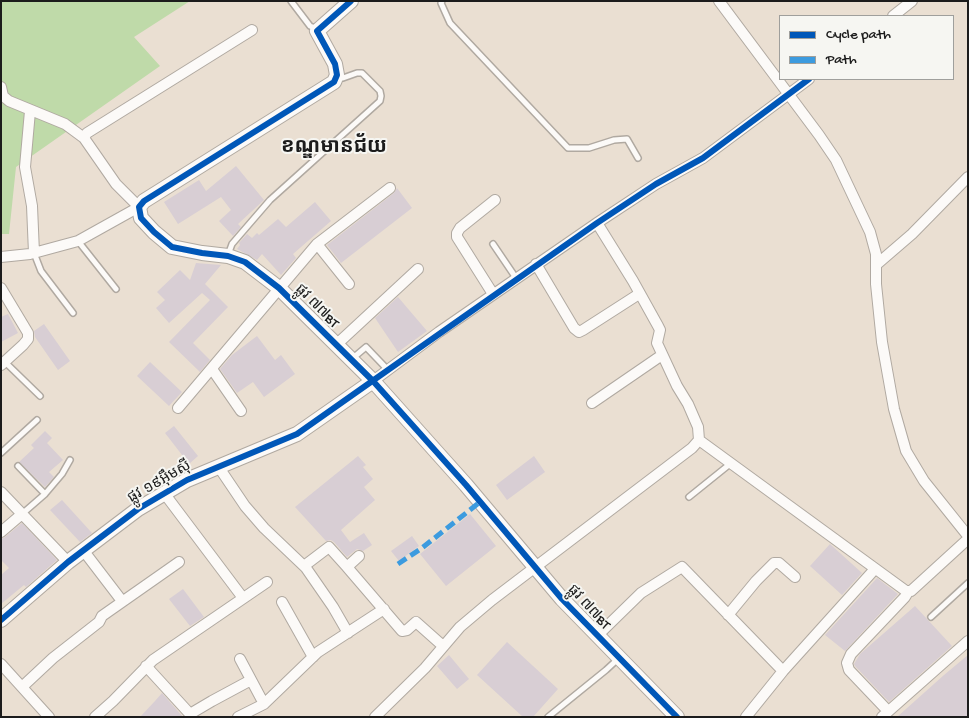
<!DOCTYPE html>
<html>
<head>
<meta charset="utf-8">
<style>
  body { margin:0 }
  #map { position:relative; width:969px; height:718px; overflow:hidden; background:#eadfd2; font-family:"Gochi Hand",sans-serif }
  canvas { display:block }
  .frame { position:absolute; inset:0; border:2px solid #1c1c1c; pointer-events:none }
  .legend { position:absolute; left:779px; top:15px; width:175px; height:65px; box-sizing:border-box; background:#f6f6f2; border:1px solid #9f9f9c; margin:0; padding:6px 9px; list-style:none; font-size:15px; color:#1c1c1c }
  .legend li { display:flex; align-items:center; gap:10px; height:25px }
  .legend b { width:25px; border:1px solid #9f9f9c }
</style>
</head>
<body>
<div id="map">
<canvas width="969" height="718"></canvas>
<div class="frame"></div>
<ul class="legend">
<li><b style="height:6px;background:#0057b8"></b>Cycle path</li>
<li><b style="height:6px;background:#3c9bdf"></b>Path</li>
</ul>
</div>
<script>
const ctx = document.querySelector('canvas').getContext('2d');
ctx.lineJoin = 'round';
function paint(path, color) {
  ctx.fillStyle = color;
  ctx.fill(path, 'evenodd');
}
function toPath(rows) {
  const path = new Path2D();
  for (const r of rows) {
    path.moveTo(r[0], r[1]);
    for (let i = 2; i < r.length; i += 2) path.lineTo(r[i], r[i + 1]);
  }
  return path;
}
function strokePath(path, color, width, dash) {
  ctx.strokeStyle = color;
  ctx.lineWidth = width;
  ctx.lineCap = dash ? 'butt' : 'round';
  ctx.setLineDash(dash || []);
  ctx.stroke(path);
}
function drawText(font, color, halo, rows, align = 'center') {
  ctx.font = font + ' "Gochi Hand","Noto Sans Khmer",sans-serif';
  ctx.lineWidth = 4;
  ctx.setLineDash([]);
  ctx.textBaseline = 'middle';
  ctx.strokeStyle = halo;
  ctx.fillStyle = color;
  for (const [text, x, y, turn = 0] of rows) {
    ctx.save();
    ctx.translate(x, y);
    ctx.rotate((+turn || 0) * Math.PI / 180);
    ctx.textAlign = isNaN(turn) ? turn : align;
    if (halo) ctx.strokeText(text, 0, 0);
    ctx.fillText(text, 0, 0);
    ctx.restore();
  }
}
const green = toPath([
  [1,1,190,1,134,37,160,66,16,167,9,234,1,234]
]);
const building = toPath([
  [236,166,264,200,238,224,241,227,233,236,219,221,231,210,221,197,178,224,164,202,199,180,206,191],
  [397,188,412,208,341,263,327,245,394,193],
  [315,202,331,221,293,254,296,258,281,275,262,254,257,260,237,249,240,245,239,243,247,234,252,238,257,233,259,235,278,219,286,227],
  [196,263,221,265,205,284,228,307,193,343,210,360,200,372,169,342,210,300,202,293,169,323,156,308,165,300,157,292,180,270,190,280],
  [398,297,427,331,398,352,375,318],
  [8,314,18,333,1,342,1,317],
  [44,324,70,361,58,370,35,337,34,331],
  [257,336,275,360,281,355,295,374,264,397,253,382,237,393,220,369,232,355],
  [150,362,182,392,169,406,137,376],
  [174,426,198,456,189,464,165,433],
  [45,431,52,438,47,443,63,460,49,472,54,477,45,487,19,462,34,448,31,445],
  [358,456,366,465,363,467,373,479,364,487,375,500,341,530,350,542,364,533,372,545,363,551,357,549,347,557,334,542,331,540,326,541,295,507],
  [534,456,545,472,507,500,496,485],
  [62,500,92,533,80,542,50,510],
  [470,514,496,546,446,586,420,554],
  [22,523,57,560,26,587,24,585,1,604,1,575,9,568,1,560,1,539,5,537],
  [412,536,419,546,399,561,391,551],
  [830,544,862,573,842,595,810,566],
  [877,578,898,594,845,651,825,635],
  [183,589,204,617,190,626,169,599],
  [915,606,952,646,889,702,855,666,854,664,860,654],
  [507,642,558,689,533,717,523,717,477,675],
  [449,655,469,679,457,689,437,666],
  [968,655,968,717,897,717,944,675],
  [162,693,183,717,140,717,155,701]
]);
const lane = toPath([
  [291,1,310,26,317,29],
  [442,1,441,3,450,23,568,148,589,148,614,140,627,139,638,158],
  [78,241,116,289],
  [493,244,516,278],
  [34,253,41,271,73,313],
  [228,255,232,244,270,200,380,101,381,96,380,91,362,73,357,73,343,78,338,76],
  [353,358,366,347,388,370],
  [5,362,40,396],
  [1,453,37,420],
  [18,466,45,494],
  [689,497,730,464],
  [22,514,45,494,62,474,70,460],
  [931,617,968,583],
  [548,717,606,670,619,658]
]);
const street = toPath([
  [719,1,819,135,836,160,870,232,876,254,876,284,882,342,894,409,906,451,924,481,968,536],
  [893,16,912,1],
  [1,87,3,96,9,101,65,124,84,138,116,184,139,207,78,241,30,254,1,257],
  [30,111,25,167,32,206,34,253],
  [84,138,87,133,252,30],
  [317,244,349,284],
  [536,264,574,328,579,332,583,330,639,294],
  [876,265,912,234,968,177],
  [1,288,28,333,28,339,23,345,1,365],
  [493,294,457,237,457,233,460,228,495,200],
  [336,345,418,269],
  [212,369,241,411],
  [373,381,439,332,597,223,656,184,703,158,809,79],
  [592,403,662,355],
  [178,408,317,244,390,188],
  [699,440,906,591,911,591,968,539],
  [218,466,245,506,264,528,306,568,333,607,348,633],
  [1,492,68,562],
  [164,493,243,598],
  [1,532,22,514],
  [83,550,122,601],
  [304,566,329,547,347,567,359,556],
  [347,567,402,631,407,630,416,622,443,646],
  [282,602,313,657],
  [728,615,756,581,774,563,779,563,795,577],
  [597,636,641,593,682,567,783,671],
  [240,659,264,704],
  [1,664,49,717],
  [146,666,190,714],
  [22,687,53,658,99,622,102,616,179,562],
  [888,711,849,670,847,663,851,654,905,597,908,592],
  [95,717,113,701,153,660,267,582],
  [190,717,190,714,212,701,251,680],
  [238,717,264,704,318,652,384,609],
  [375,717,425,668,460,627,492,600,692,448,699,440,698,427,688,404,677,386,657,343,660,330,658,326,633,281,597,223],
  [746,717,783,671,874,570],
  [882,717,968,641]
]);
const secondary = toPath([
  [351,1,317,31,335,64,337,75,334,82,144,201,139,207,141,218,154,232,172,247,202,253,228,256,245,262,279,288,373,381,466,485,562,599,677,717],
  [1,620,68,562,138,509,187,480,297,434,373,381]
]);
const quiet = toPath([
  [398,564,422,548,480,502]
]);
const cycleway = toPath([
  [351,1,317,31,335,64,337,75,334,82,144,201,139,207,141,218,154,232,172,247,202,253,228,256,245,262,279,288,373,381,466,485,562,599,677,717],
  [1,620,68,562,138,509,187,480,297,434,597,223,656,184,703,158,809,79]
]);
const streetNames = [
  ["ផ្លូវ ៧៧BT",316,307,45],
  ["ផ្លូវ ១៩អ៊ឹមស៊ី",160,483,-30],
  ["ផ្លូវ ៧៧BT",588,608,47]
];
const districtNames = [
  ["ខណ្ឌមានជ័យ",334,149]
];
paint(green, '#bfdaa9');
paint(building, '#d8ced4');
strokePath(lane, '#b0a9a1', 8);
strokePath(street, '#b0a9a1', 12);
strokePath(secondary, '#b0a9a1', 16);
strokePath(lane, '#fcfaf8', 5);
strokePath(street, '#fcfaf8', 10);
strokePath(secondary, '#fcfaf8', 14);
strokePath(quiet, '#3c9bdf', 5, [10, 5]);
strokePath(cycleway, '#0057b8', 6);
drawText('15px', '#1c1c1c', '#f6f6f2', streetNames);
drawText('bold 20px', '#1c1c1c', '#f6f6f2', districtNames);
</script>
</body>
</html>
